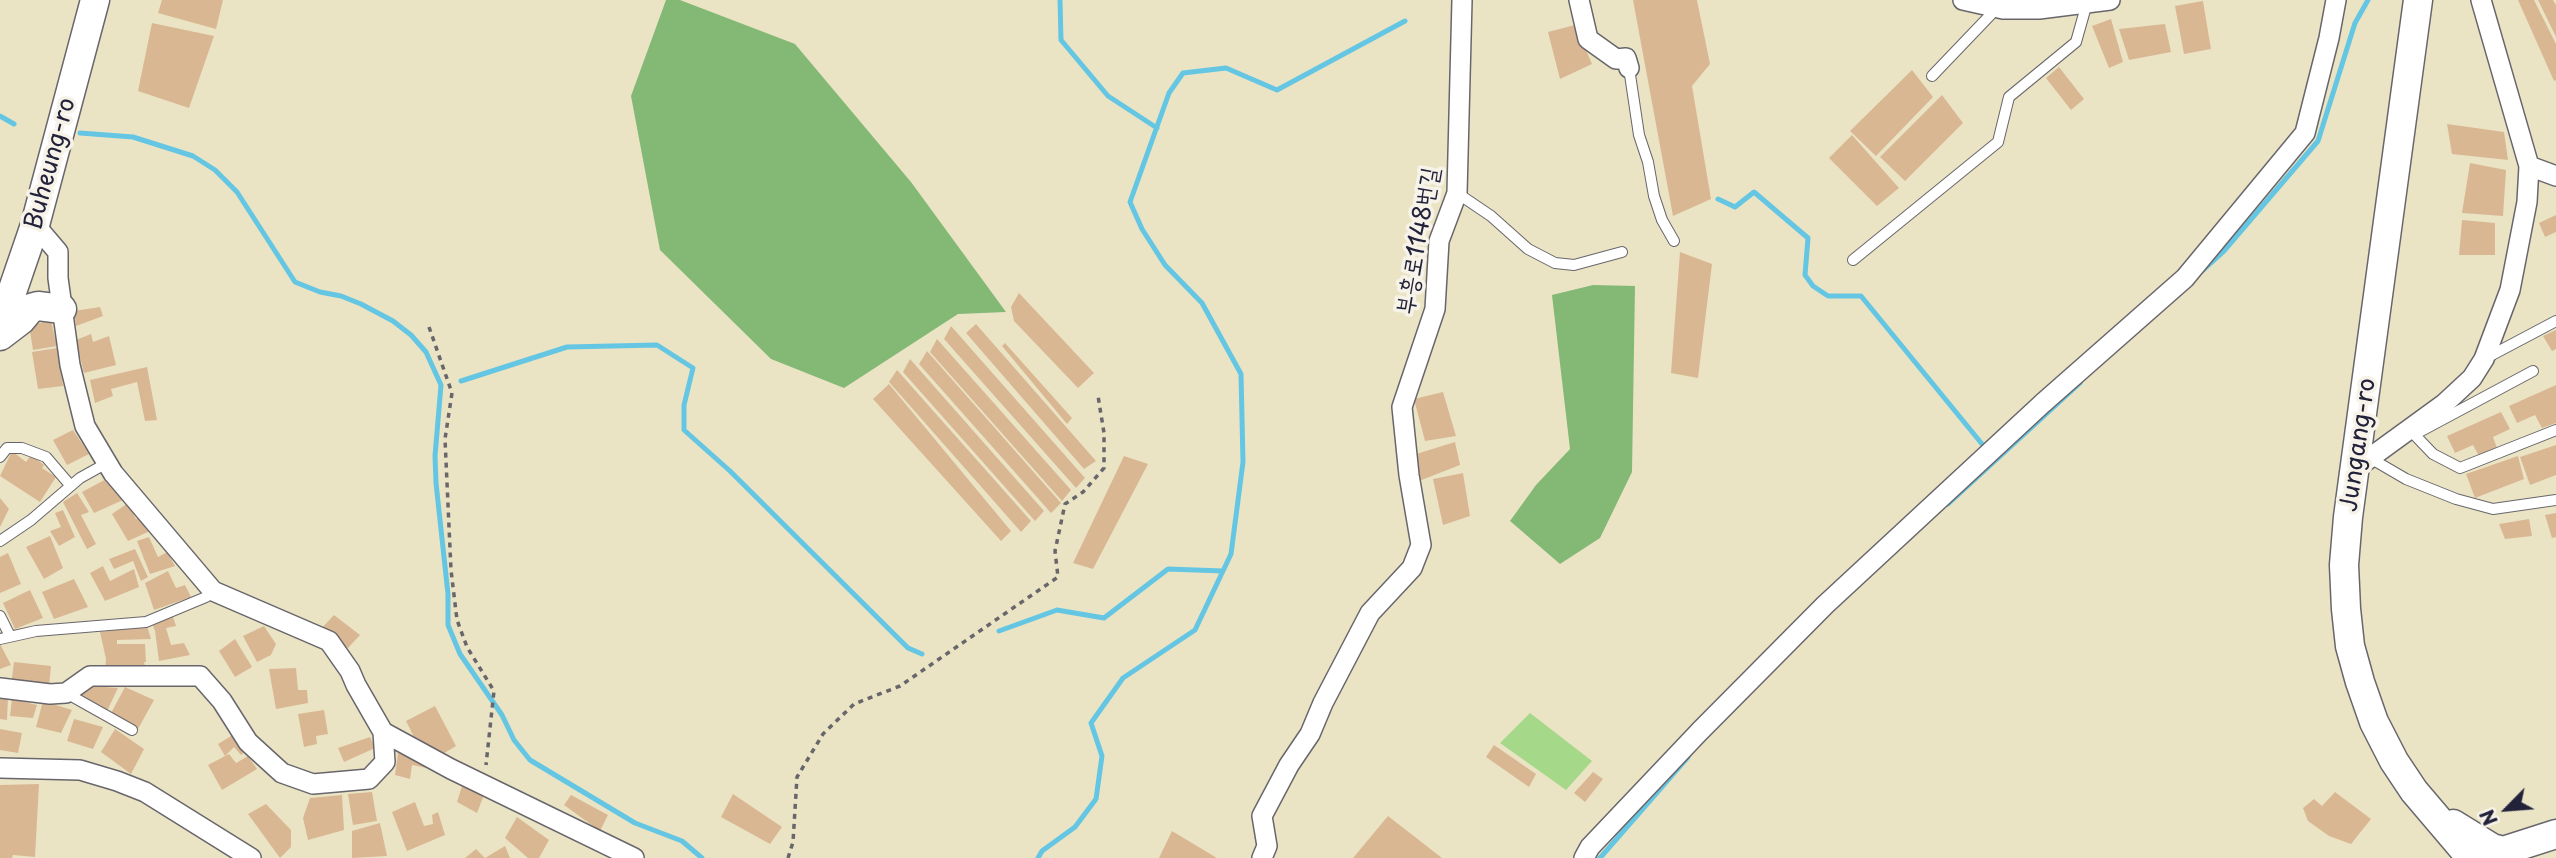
<!DOCTYPE html>
<html>
<head>
<meta charset="utf-8">
<style>
  body { margin:0 }
  #map { position:relative; width:2556px; height:858px; overflow:hidden; background:#eae4c5; font-family:"Playpen Sans",sans-serif }
  canvas { display:block }
  .north { position:absolute; left:2472px; top:774px; width:70px; height:70px; -webkit-text-stroke:5px #f7f3e8; paint-order:stroke; rotate:245deg; font-size:19px; font-weight:700; line-height:28px; text-align:center; color:#22223b }
  .north::after { content:''; display:block; margin:auto; width:24px; height:32px; background:#22223b; clip-path:polygon(50% 0,100% 100%,50% 72%,0 100%) }
</style>
</head>
<body>
<div id="map">
<canvas width="2556" height="858"></canvas>
<div class="north">N</div>
</div>
<script>
const ctx = document.querySelector('canvas').getContext('2d');
ctx.lineJoin = 'round';
function paint(path, color) {
  ctx.fillStyle = color;
  ctx.fill(path, 'evenodd');
}
function toPath(rows) {
  const path = new Path2D();
  for (const r of rows) {
    path.moveTo(r[0], r[1]);
    for (let i = 2; i < r.length; i += 2) path.lineTo(r[i], r[i + 1]);
  }
  return path;
}
function strokePath(path, color, width, dash) {
  ctx.strokeStyle = color;
  ctx.lineWidth = width;
  ctx.lineCap = dash ? 'butt' : 'round';
  ctx.setLineDash(dash || []);
  ctx.stroke(path);
}
function drawText(font, color, halo, rows, align = 'center') {
  ctx.font = font + ' "Playpen Sans","Poor Story",sans-serif';
  ctx.lineWidth = 7;
  ctx.setLineDash([]);
  ctx.textBaseline = 'middle';
  ctx.strokeStyle = halo;
  ctx.fillStyle = color;
  for (const [text, x, y, turn = 0] of rows) {
    ctx.save();
    ctx.translate(x, y);
    ctx.rotate((+turn || 0) * Math.PI / 180);
    ctx.textAlign = isNaN(turn) ? turn : align;
    if (halo) ctx.strokeText(text, 0, 0);
    ctx.fillText(text, 0, 0);
    ctx.restore();
  }
}
const green = toPath([
  [1530,713,1592,761,1566,790,1500,743]
]);
const forest = toPath([
  [666,0,680,0,795,44,911,182,1006,312,958,314,844,388,771,359,660,250,631,96],
  [1593,285,1635,286,1632,472,1600,538,1560,564,1510,521,1536,485,1570,449,1552,295]
]);
const stream = toPath([
  [1060,0,1061,40,1108,96,1157,128],
  [0,116,14,124],
  [80,133,133,137,193,156,215,170,237,192,295,282,320,292,341,296,361,304,393,321,411,335,426,352,441,385,435,456,436,483,448,594,448,625,460,654,502,715,514,740,530,760,635,823,682,841,702,858],
  [1718,199,1735,207,1754,192,1808,238,1805,275,1813,286,1828,296,1861,296,1982,444],
  [2201,272,2223,252,2318,141,2355,23,2368,0],
  [461,381,567,347,657,345,693,368,684,405,684,430,730,471,908,648,922,654],
  [1948,504,2080,383],
  [999,631,1057,610,1104,618,1168,569,1223,571],
  [1038,858,1042,851,1075,827,1096,799,1102,756,1091,723,1123,678,1195,630,1231,554,1243,462,1241,374,1202,303,1165,265,1142,229,1130,202,1169,93,1183,73,1226,68,1277,90,1405,21],
  [1600,858,1688,757]
]);
const building = toPath([
  [162,0,223,0,216,29,158,13],
  [1633,0,1697,0,1710,64,1692,86,1711,199,1673,216],
  [2518,0,2534,0,2556,44,2556,80,2554,81],
  [2538,0,2553,0,2556,5,2556,37],
  [2203,1,2211,49,2184,54,2175,6],
  [2111,19,2123,62,2109,68,2092,26],
  [152,23,214,36,189,108,138,91],
  [2165,24,2171,52,2129,60,2119,29],
  [1575,25,1592,64,1560,79,1548,32],
  [2059,67,2084,99,2071,110,2046,78],
  [1912,70,1933,97,1876,156,1850,131],
  [1942,95,1963,123,1905,181,1880,157],
  [2447,124,2504,132,2508,160,2452,154],
  [1852,135,1899,188,1877,206,1829,158],
  [2470,163,2506,170,2503,216,2462,213],
  [2556,215,2556,232,2545,237,2539,223],
  [2462,220,2495,223,2495,255,2459,255],
  [1680,252,1712,264,1698,378,1671,373],
  [1019,293,1094,373,1078,388,1014,321,1011,307],
  [100,307,103,316,76,326,74,311],
  [51,321,57,346,33,350,29,325],
  [976,324,1096,461,1084,469,966,333],
  [951,326,1085,478,1076,488,944,339],
  [2556,330,2556,349,2552,351,2543,336],
  [91,334,93,342,109,336,116,365,84,373,76,340],
  [937,339,1071,490,1062,501,930,352],
  [1005,343,1072,418,1067,424,1002,346],
  [57,348,63,386,38,389,32,352],
  [927,351,1061,503,1051,513,919,364],
  [910,359,1044,511,1035,521,903,372],
  [147,367,157,420,145,421,137,382,111,389,113,396,95,403,90,380],
  [897,370,1031,521,1021,532,889,382],
  [889,384,1011,531,1001,541,873,399],
  [2556,385,2556,423,2542,428,2535,415,2517,423,2509,406],
  [1443,392,1456,436,1425,441,1414,399],
  [2501,412,2510,429,2493,437,2498,451,2480,458,2473,445,2455,453,2447,436],
  [73,430,89,454,67,465,53,440],
  [1455,442,1460,465,1419,481,1413,455],
  [2556,445,2556,475,2530,485,2520,457],
  [12,451,26,462,31,455,44,465,42,468,56,477,40,502,0,476],
  [1124,456,1148,464,1093,569,1073,563],
  [2518,456,2524,479,2475,498,2466,474],
  [1463,473,1470,516,1443,525,1433,479],
  [110,477,123,500,94,513,82,492],
  [77,493,89,512,81,515,96,544,87,549,63,502],
  [0,498,9,509,0,527],
  [128,503,136,519,142,516,150,531,128,541,112,514],
  [63,510,75,537,59,546,50,531,61,527,55,513],
  [2556,513,2556,537,2552,538,2545,515],
  [2529,519,2532,536,2505,539,2499,524],
  [50,536,63,568,44,579,26,547],
  [149,537,158,557,167,552,175,566,150,574,137,541],
  [135,549,148,577,141,581,133,561,114,569,109,559],
  [8,553,21,584,0,593,0,557],
  [103,566,110,581,134,569,139,587,105,601,90,573],
  [168,571,176,588,185,585,191,597,154,610,145,583],
  [74,579,88,607,54,619,42,592],
  [30,590,43,618,15,629,3,603],
  [172,614,176,626,166,628,171,645,184,643,190,655,159,661,155,631,152,623],
  [334,615,360,635,348,648,321,629],
  [147,626,151,639,117,640,117,644,145,644,146,662,144,662,146,670,105,672,106,659,100,632],
  [264,626,276,644,271,655,257,662,243,636],
  [235,639,252,667,235,677,219,651],
  [0,644,11,665,0,669],
  [14,662,51,666,49,687,11,685],
  [296,668,298,690,307,690,308,703,276,709,269,669],
  [90,686,118,688,107,711,79,697],
  [125,687,154,700,138,729,110,715],
  [0,696,8,697,7,720,0,719],
  [12,699,37,705,33,718,10,716],
  [43,701,72,710,61,733,36,727],
  [435,706,456,746,441,755,436,749,430,752,425,744,418,745,406,721],
  [324,710,328,734,316,736,317,744,304,747,298,714],
  [74,719,103,727,93,749,67,741],
  [0,729,22,733,18,753,0,750],
  [115,729,144,749,131,774,101,752],
  [236,733,248,749,241,755,234,747,225,756,218,744],
  [370,737,375,748,344,762,338,748],
  [1494,745,1536,774,1529,787,1486,757],
  [398,753,428,760,427,768,412,765,410,779,395,775],
  [229,754,236,763,248,756,257,769,222,790,208,765],
  [1593,772,1603,779,1585,802,1574,793],
  [463,783,484,795,477,813,457,802],
  [39,784,35,857,13,855,12,858,0,858,0,785],
  [372,792,377,821,353,825,348,794],
  [2335,792,2371,819,2351,844,2329,836,2308,821,2303,808,2314,799,2322,806],
  [733,794,782,827,770,844,721,817],
  [342,795,344,830,308,840,303,818,310,798],
  [571,795,608,815,600,831,564,805],
  [415,802,424,826,433,824,432,815,438,812,445,835,407,851,392,812],
  [266,804,291,830,291,847,280,858,248,814],
  [1388,816,1442,858,1353,858],
  [517,817,549,840,539,858,528,858,505,838],
  [380,823,387,856,352,858,352,831],
  [1172,831,1217,858,1159,858],
  [505,846,510,858,465,858,476,849,485,858]
]);
const path = toPath([
  [429,327,452,393,445,439,451,570,457,620,467,647,494,691,486,765],
  [788,858,793,842,797,777,823,734,854,704,900,686,1058,577,1055,551,1065,504,1083,492,1104,468,1104,433,1098,396]
]);
const lane = toPath([
  [1629,68,1639,135,1648,162,1654,196,1662,220,1674,241],
  [1932,76,1998,7],
  [1457,193,1491,216,1528,249,1555,263,1574,265,1622,252],
  [1853,260,1998,142,2009,97,2076,42,2087,3],
  [2488,357,2556,321],
  [2409,429,2433,454,2460,468,2556,430],
  [2421,431,2533,371],
  [0,457,7,448,22,448,46,457,70,485],
  [2370,458,2406,479,2456,499,2493,509,2556,500],
  [0,541,31,520,80,478,107,463],
  [0,616,10,636],
  [0,639,36,631,146,622,206,597,213,591],
  [66,693,132,730]
]);
const street = toPath([
  [1579,0,1588,39,1616,59,1626,58,1629,68],
  [1963,0,2003,9,2039,9,2110,0],
  [2529,166,2556,176],
  [35,225,58,252,58,278,70,365,85,426,113,473,213,591,329,641,350,671,356,685,383,732,451,769,634,858],
  [2356,468,2444,404,2472,378,2484,359,2510,290,2527,202,2529,166,2481,0],
  [0,688,50,694,66,693,90,676,200,676,222,701,248,742,282,773,313,784,369,779,385,762,383,732],
  [0,768,80,770,117,781,145,792,251,858],
  [1262,858,1267,846,1262,816,1289,765,1310,734,1323,703,1370,613,1412,568,1421,545,1409,475,1402,407,1435,309,1439,241,1457,193,1462,0],
  [1584,858,1590,847,1700,731,1825,605,2043,403,2185,278,2305,133,2329,38,2336,0]
]);
const secondary = toPath([
  [2418,0,2348,517,2344,565,2346,609,2350,646,2360,682,2374,722,2394,761,2414,791,2471,858],
  [0,327,35,225,95,0],
  [0,336,21,320,31,308,38,306,62,309],
  [2453,824,2492,848,2503,851,2556,834]
]);
const streetNames = [
  ["Buheung-ro",51,164,-75],
  ["부흥로1148번길",1419,241,-80],
  ["Jungang-ro",2359,445,-82]
];
paint(green, '#a5d989');
paint(forest, '#84b975');
strokePath(stream, '#64c6e2', 5);
paint(building, '#dab793');
strokePath(lane, '#68666b', 12);
strokePath(street, '#68666b', 22);
strokePath(secondary, '#68666b', 31);
strokePath(path, '#68666b', 3.5, [5, 5]);
strokePath(lane, '#fff', 10);
strokePath(street, '#fff', 19);
strokePath(secondary, '#fff', 28);
drawText('24px', '#22223b', '#f7f3e8', streetNames);
</script>
</body>
</html>
